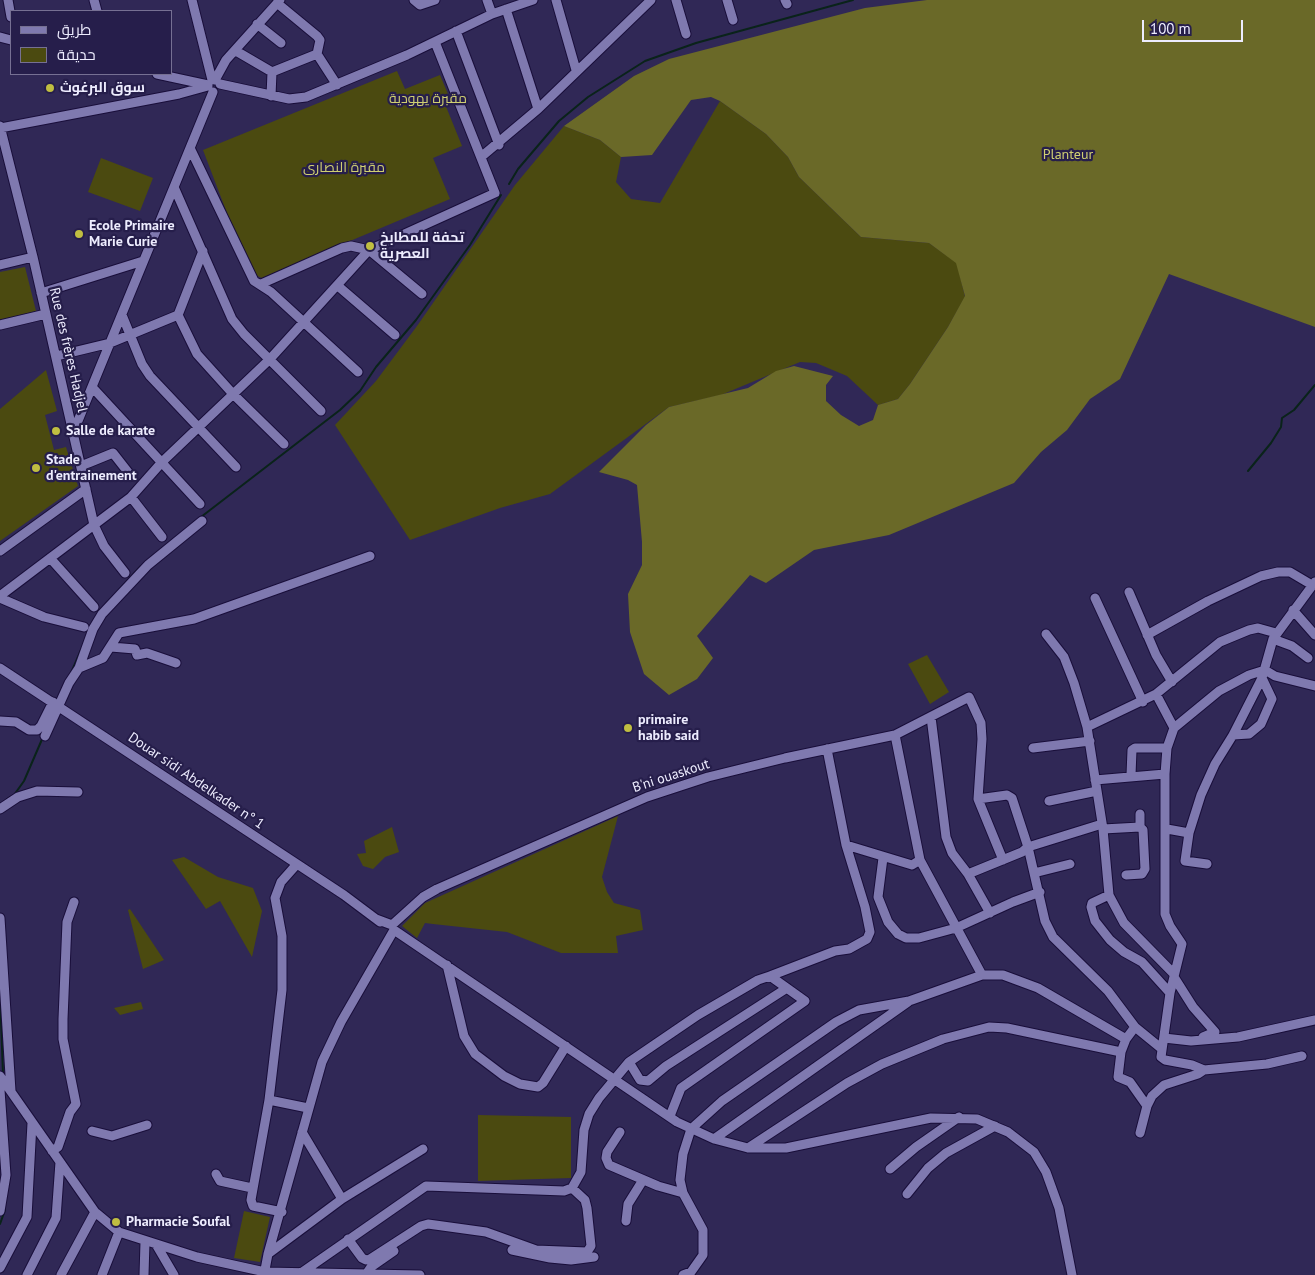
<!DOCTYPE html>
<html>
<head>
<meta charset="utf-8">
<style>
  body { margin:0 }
  #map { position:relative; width:1315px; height:1275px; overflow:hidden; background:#302856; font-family:"PT Sans",Cairo,sans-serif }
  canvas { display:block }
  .legend { position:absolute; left:10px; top:10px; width:162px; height:65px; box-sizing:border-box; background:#261e4b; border:1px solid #767093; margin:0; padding:6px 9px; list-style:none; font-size:15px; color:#edecfe }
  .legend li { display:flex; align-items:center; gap:10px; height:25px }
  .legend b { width:25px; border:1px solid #767093 }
  .scale { position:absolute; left:1142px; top:20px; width:101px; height:22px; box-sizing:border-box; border:2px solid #edecfe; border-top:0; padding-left:6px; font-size:15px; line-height:18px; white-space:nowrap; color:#edecfe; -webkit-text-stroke:4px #261e4b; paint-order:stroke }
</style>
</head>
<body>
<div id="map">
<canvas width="1315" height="1275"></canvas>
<ul class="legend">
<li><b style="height:6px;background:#7f79af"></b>طريق</li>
<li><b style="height:14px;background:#4b4a10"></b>حديقة</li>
</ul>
<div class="scale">100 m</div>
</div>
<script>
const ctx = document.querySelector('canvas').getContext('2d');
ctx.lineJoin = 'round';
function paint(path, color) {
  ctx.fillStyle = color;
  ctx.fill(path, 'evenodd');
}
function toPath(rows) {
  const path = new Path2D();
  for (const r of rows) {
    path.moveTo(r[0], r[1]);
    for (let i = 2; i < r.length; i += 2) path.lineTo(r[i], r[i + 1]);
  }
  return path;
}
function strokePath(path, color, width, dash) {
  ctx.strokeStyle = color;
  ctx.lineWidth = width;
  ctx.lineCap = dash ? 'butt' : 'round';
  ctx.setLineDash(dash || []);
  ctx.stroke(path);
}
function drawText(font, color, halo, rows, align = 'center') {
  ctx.font = font + ' "PT Sans",Cairo,sans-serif';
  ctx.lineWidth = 4.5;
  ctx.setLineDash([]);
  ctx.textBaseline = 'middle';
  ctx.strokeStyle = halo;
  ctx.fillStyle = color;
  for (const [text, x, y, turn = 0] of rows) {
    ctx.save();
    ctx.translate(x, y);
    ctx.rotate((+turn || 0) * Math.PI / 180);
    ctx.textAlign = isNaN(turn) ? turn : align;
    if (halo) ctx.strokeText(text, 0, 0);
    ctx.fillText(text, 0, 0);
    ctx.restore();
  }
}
const green = toPath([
  [397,71,405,89,440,75,451,101,445,104,462,146,433,158,450,199,262,278,255,275,241,250,203,150],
  [720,101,766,134,788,157,799,177,861,237,929,243,957,263,965,297,948,327,910,384,898,399,878,405,847,376,816,363,800,362,721,395,669,407,550,494,500,508,410,540,335,425,376,381,417,326,515,185,564,126,600,140,621,157,616,182,631,199,660,203],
  [101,158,153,178,140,211,88,192],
  [25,267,36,311,0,320,0,272],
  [46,370,57,411,45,415,54,450,66,447,78,486,0,541,0,409],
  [927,655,949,692,930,704,908,664],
  [618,816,602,877,607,892,614,903,640,910,643,930,616,936,618,953,561,953,507,932,433,924,425,923,417,938,402,926,425,903],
  [392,827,399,852,385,857,373,869,363,866,357,854,366,853,364,841],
  [184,857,218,877,253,888,262,911,252,957,220,901,206,909,172,860],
  [130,909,164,960,143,969,128,910],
  [141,1002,143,1009,120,1015,114,1008],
  [478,1115,571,1117,571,1178,478,1181],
  [244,1211,270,1217,260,1262,234,1258]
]);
const forest = toPath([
  [927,0,1315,0,1315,327,1169,274,1120,379,1090,399,1067,430,1041,452,1014,483,889,535,814,550,766,583,750,575,697,636,713,658,697,679,669,695,644,674,630,632,628,594,642,565,642,542,637,485,628,480,599,472,646,425,669,407,748,388,776,371,794,366,833,376,826,385,826,401,841,415,859,426,873,420,878,405,898,399,910,384,948,327,965,296,956,263,929,243,861,237,799,177,788,157,766,134,720,101,711,97,691,100,652,155,621,157,600,140,564,126,634,76,669,59,865,8]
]);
const stream = toPath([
  [509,184,518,169,559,121,588,97,645,61,696,43,853,0],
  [1248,471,1271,443,1281,427,1282,418,1294,410,1315,385],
  [201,517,340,410,360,391,376,367,416,320,470,245,501,195],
  [147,561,155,554],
  [106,604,141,566],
  [71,673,81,650],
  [7,799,14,795,24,781,43,737],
  [0,995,3,1074],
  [0,1224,5,1210]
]);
const minor = toPath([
  [8,0,11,17],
  [94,0,97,11],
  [192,0,212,80],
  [414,0,420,5,435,0],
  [487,0,492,14],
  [556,0,576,70],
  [676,0,686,34],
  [727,0,733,20],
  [785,0,787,4],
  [277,3,317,36,320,40,317,54,337,85],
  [506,9,538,109],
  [257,24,281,43],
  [456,31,499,145],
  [0,37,11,40],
  [236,51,272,72],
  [157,74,208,85],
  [215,80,226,60,280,0],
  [220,84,289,99,306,97,407,55,492,14,533,0],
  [271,96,272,72,317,54],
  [0,126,33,257,94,525,104,546,125,573],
  [0,128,179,94,208,86],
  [190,148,254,281,271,292,358,372],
  [481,157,538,109,651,0],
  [174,187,232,319,244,334,321,411],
  [203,251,178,315,197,354,233,394,284,444],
  [0,265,33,257],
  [261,284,342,248,351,246,369,250,422,294],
  [338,286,395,335],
  [41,293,143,261],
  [122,315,142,364,150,376,236,467],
  [0,325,46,314],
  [56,356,110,343,178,315],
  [92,387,200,504],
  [73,433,213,92],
  [81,466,113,453,131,476],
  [131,497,162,537],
  [0,551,86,489],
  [50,558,94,607],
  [1129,592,1156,655,1172,682],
  [0,596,131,497,162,462,270,359,369,250,495,193,435,42],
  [0,598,44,617,84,627],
  [1095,598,1143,702],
  [1293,610,1315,635],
  [1046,634,1064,657,1074,683,1087,727,1103,829,1109,895,1124,923,1174,974],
  [1147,635,1208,601,1261,576,1278,572,1290,572,1312,585],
  [1273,639,1292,646,1308,658],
  [111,647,135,649,137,655,147,653,176,663],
  [0,668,344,895,380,922],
  [79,668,103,658,119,633,194,619,370,556],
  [1156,694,1174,728,1167,748,1165,774,1165,914,1170,926,1182,944,1170,993,1161,1057,1165,1060,1192,1065,1204,1070,1267,1064,1302,1056],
  [931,717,946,837,952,853,968,874,990,913],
  [0,721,16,722,29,730,37,730,41,726,53,702],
  [1087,727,1156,694,1220,642,1249,630,1258,628,1276,633],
  [1174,728,1219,691,1249,675,1265,670,1275,676,1315,686],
  [895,735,920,860,982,975],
  [1233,735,1249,734,1261,724,1272,699,1262,678,1273,639,1315,582],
  [45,736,69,683,79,668,93,629,102,614,148,565,202,521],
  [1033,748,1090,741],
  [827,749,846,845,912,865,920,860],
  [1131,775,1132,750,1135,748,1167,748],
  [1095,780,1165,774],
  [978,799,1007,795,1012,798,1028,847,1045,921,1053,937,1108,991,1135,1027,1162,1049],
  [1049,801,1097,791],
  [0,809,18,797,37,791,78,792],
  [1140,827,1140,814],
  [1103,829,1140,827,1143,830,1145,869,1142,874,1126,875],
  [1167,829,1189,833],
  [883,858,878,897,888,922,898,934,906,938,919,938,956,928,1013,902,1040,892],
  [1207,864,1185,861,1189,833,1201,795,1215,764,1233,735,1262,678],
  [1034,873,1070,864],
  [968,874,1022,852,1028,847,1102,824],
  [1109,895,1092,903,1091,907,1095,921,1110,940,1124,952,1142,962,1170,993],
  [0,918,11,1091],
  [376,919,392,925,423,897,437,889,647,797,708,777,785,758,895,735,969,697,981,723,982,739,978,799,1003,860],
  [447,965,464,1036,475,1054,504,1076,520,1084,538,1087,543,1083,566,1046],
  [770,976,835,951,849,949,867,939,870,932,865,907,846,845],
  [1174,977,1193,1007,1215,1032,1203,1037],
  [1164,1038,1191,1041,1238,1037,1315,1020],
  [1121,1052,1118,1077,1130,1082,1147,1106],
  [629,1062,640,1080,648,1081,666,1066,787,988],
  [0,1076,95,1212,119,1232,197,1257,265,1272,420,1275],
  [269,1100,308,1108],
  [92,1131,112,1136,147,1125],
  [302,1132,342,1199],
  [620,1132,607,1152,606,1158,609,1165,658,1186,683,1193],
  [1140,1133,1147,1106,1152,1096,1164,1085,1198,1074,1204,1070],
  [714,1139,908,1002],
  [748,1148,847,1083,882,1064,943,1039,989,1027,1007,1028,1121,1052,1126,1039,1135,1027],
  [52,1151,58,1147,70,1112,76,1104,63,1039,63,1019,67,922,74,902],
  [890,1169,916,1147,959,1117],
  [216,1174,220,1181,252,1188],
  [907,1194,928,1168,946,1153,995,1126],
  [0,1211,6,1175,0,1090,3,1081],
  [282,1212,253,1206,251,1200,269,1100,282,990,282,936,275,898,281,882,297,864],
  [626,1221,628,1204,643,1180],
  [348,1239,362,1258,366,1260,370,1259,421,1226,428,1224,486,1232,536,1250,587,1252,591,1246,587,1208,585,1200,572,1188],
  [157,1246,174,1275],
  [512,1250,550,1258,571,1260,594,1257],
  [268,1254,342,1199,423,1149],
  [0,1268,27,1217,32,1123],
  [301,1273,426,1186,564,1191,572,1188,581,1172,584,1130,589,1114,599,1098,629,1062,698,1015,758,980,770,976,805,1001,681,1088,670,1116],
  [367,1273,371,1267,394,1251],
  [27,1275,56,1218,60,1162],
  [61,1275,95,1212],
  [102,1275,119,1232],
  [144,1275,145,1242],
  [264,1275,268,1254,322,1062,341,1022,394,930,677,1122,714,1139,748,1148,786,1148,931,1118,977,1119,1008,1132,1034,1152,1046,1172,1059,1208,1072,1275],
  [683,1275,691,1272,703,1255,703,1230,683,1193,680,1180,683,1154,691,1129,722,1101,836,1022,859,1010,909,1001,982,975,1003,975,1038,988,1126,1039]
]);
const markers = [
  [50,88,5,"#c0be41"],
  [79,234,5,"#c0be41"],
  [370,246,5,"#c0be41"],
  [56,431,5,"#c0be41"],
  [36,468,5,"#c0be41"],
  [628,728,5,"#c0be41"],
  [116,1222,5,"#c0be41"]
];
const poiNames = [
  ["سوق البرغوث",60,88],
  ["Ecole Primaire",89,226],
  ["Marie Curie",89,242],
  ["تحفة للمطابخ",380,238],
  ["العصرية",380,254],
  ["Salle de karate",66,431],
  ["Stade",46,460],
  ["d'entrainement",46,476],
  ["primaire",638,720],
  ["habib said",638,736],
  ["Pharmacie Soufal",126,1222]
];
const parkNames = [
  ["مقبرة يهودية",428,99],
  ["Planteur",1068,155],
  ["مقبرة النصارى",344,168]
];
const streetNames = [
  ["Rue des frères Hadjel",68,350,77],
  ["B'ni ouaskout",671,776,-18],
  ["Douar sidi Abdelkader n° 1",196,781,34]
];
paint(green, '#4b4a10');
paint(forest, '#6a6928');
strokePath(stream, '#0a231a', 2);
strokePath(minor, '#190e3a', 11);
strokePath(minor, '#7f79af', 9);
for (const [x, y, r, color] of markers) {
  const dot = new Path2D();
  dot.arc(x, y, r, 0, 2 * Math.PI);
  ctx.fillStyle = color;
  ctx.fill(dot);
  strokePath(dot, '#261e4b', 2);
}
drawText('bold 14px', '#edecfe', '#261e4b', poiNames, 'left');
drawText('14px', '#d0d072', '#261e4b', parkNames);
drawText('14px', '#edecfe', '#261e4b', streetNames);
</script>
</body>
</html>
